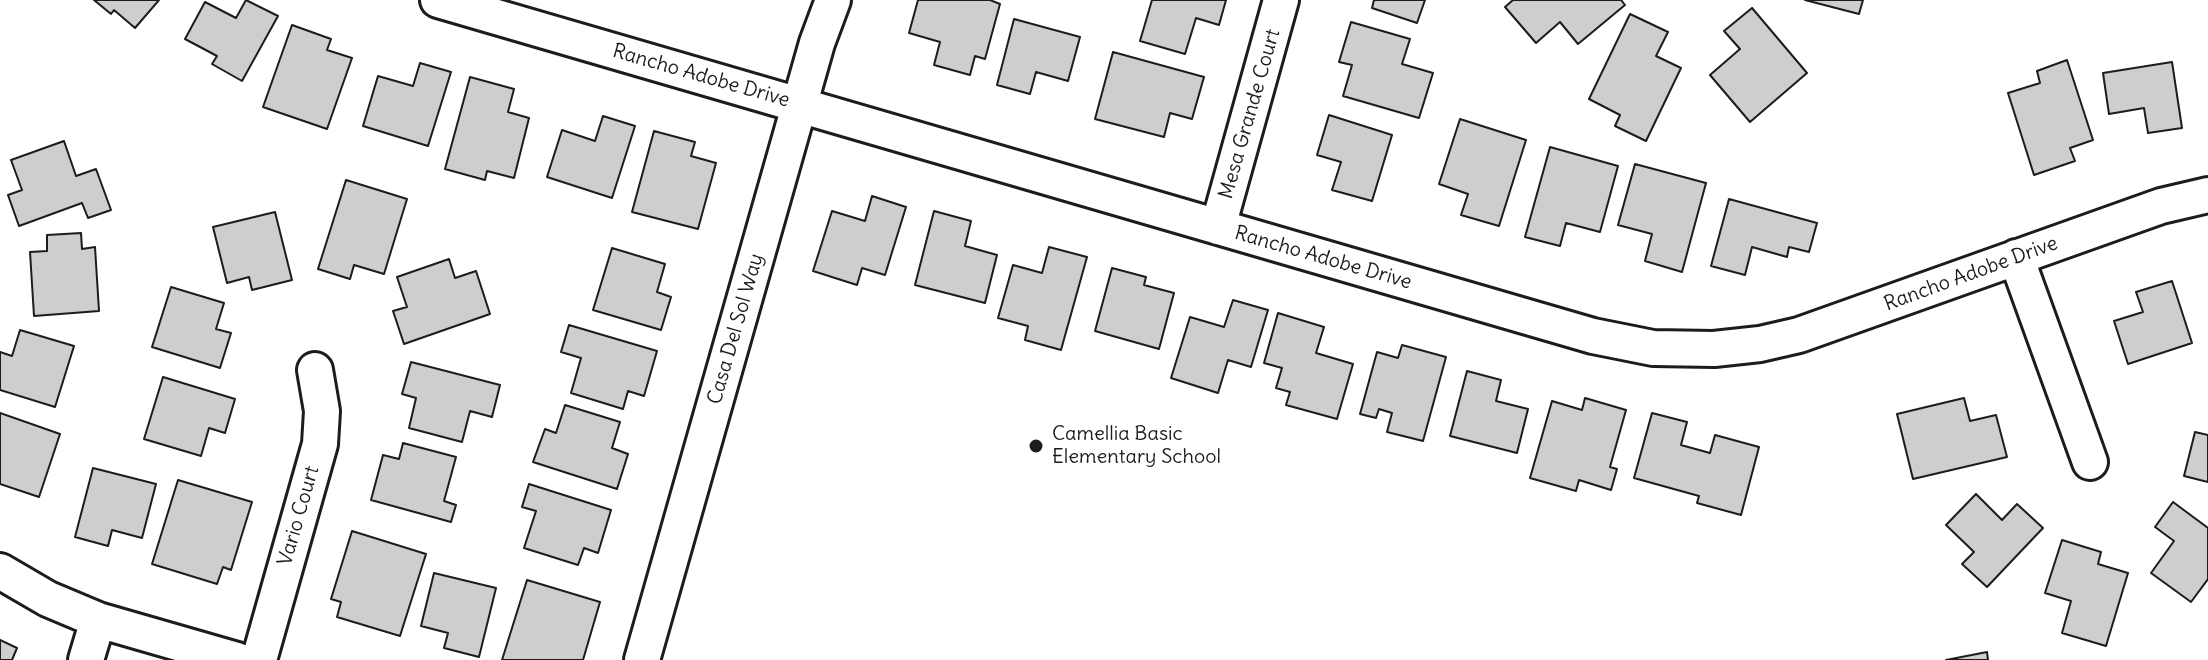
<!DOCTYPE html>
<html>
<head>
<meta charset="utf-8">
<style>
  body { margin:0 }
  canvas { display:block; background:#fff }
</style>
</head>
<body>
<canvas width="2208" height="660"></canvas>
<script>
const ctx = document.querySelector('canvas').getContext('2d');
ctx.lineJoin = 'round';
function paint(path, color) {
  ctx.fillStyle = color;
  ctx.fill(path, 'evenodd');
}
function toPath(rows) {
  const path = new Path2D();
  for (const r of rows) {
    path.moveTo(r[0], r[1]);
    for (let i = 2; i < r.length; i += 2) path.lineTo(r[i], r[i + 1]);
  }
  return path;
}
function strokePath(path, color, width, dash) {
  ctx.strokeStyle = color;
  ctx.lineWidth = width;
  ctx.lineCap = dash ? 'butt' : 'round';
  ctx.setLineDash(dash || []);
  ctx.stroke(path);
}
function drawText(font, color, halo, rows, align = 'center') {
  ctx.font = font + ' Delius,sans-serif';
  ctx.lineWidth = 6;
  ctx.setLineDash([]);
  ctx.textBaseline = 'middle';
  ctx.strokeStyle = halo;
  ctx.fillStyle = color;
  for (const [text, x, y, turn = 0] of rows) {
    ctx.save();
    ctx.translate(x, y);
    ctx.rotate((+turn || 0) * Math.PI / 180);
    ctx.textAlign = isNaN(turn) ? turn : align;
    if (halo) ctx.strokeText(text, 0, 0);
    ctx.fillText(text, 0, 0);
    ctx.restore();
  }
}
const building = toPath([
  [94,0,159,0,135,28,114,10,111,14,94,0],
  [246,0,278,16,242,81,212,64,217,56,185,39,205,2,236,18,246,0],
  [918,0,990,0,1000,4,985,59,975,56,970,75,934,65,940,42,909,33,918,0],
  [1152,0,1226,0,1219,25,1196,18,1185,54,1140,41,1152,0],
  [1374,0,1425,0,1417,23,1372,8,1374,0],
  [1513,0,1621,0,1625,5,1578,44,1560,22,1536,43,1505,7,1513,0],
  [1805,0,1863,0,1859,14,1805,0],
  [1752,8,1807,73,1750,122,1710,75,1740,49,1724,31,1752,8],
  [1630,14,1668,32,1656,56,1681,68,1646,141,1615,126,1620,115,1589,99,1630,14],
  [1014,19,1080,37,1068,81,1036,72,1030,94,997,85,1014,19],
  [1351,22,1410,39,1402,64,1433,73,1419,118,1343,96,1352,65,1339,62,1351,22],
  [292,25,331,39,327,50,352,58,327,129,263,107,292,25],
  [1113,52,1204,77,1192,119,1170,113,1164,137,1095,119,1113,52],
  [2067,60,2093,140,2070,148,2075,161,2034,175,2008,93,2040,83,2037,71,2067,60],
  [2172,62,2182,128,2148,133,2144,108,2109,114,2103,73,2172,62],
  [420,63,451,72,428,146,363,126,378,76,413,86,420,63],
  [470,77,514,89,508,112,529,118,514,178,487,171,485,180,445,169,470,77],
  [1329,115,1392,135,1372,201,1332,190,1341,162,1317,155,1329,115],
  [603,116,635,126,612,198,547,177,562,130,595,141,603,116],
  [1460,119,1526,140,1499,226,1461,215,1468,194,1439,184,1460,119],
  [654,131,695,142,691,156,716,163,698,229,632,212,654,131],
  [64,141,76,176,96,169,111,210,88,218,82,203,19,226,8,195,22,190,11,160,64,141],
  [1550,147,1618,166,1600,232,1566,223,1560,246,1525,237,1550,147],
  [1635,164,1706,183,1682,272,1645,261,1652,234,1618,225,1635,164],
  [346,180,407,199,384,274,354,265,350,279,318,269,346,180],
  [872,196,906,207,885,275,862,268,857,285,813,271,832,211,865,221,872,196],
  [1729,199,1817,223,1809,252,1789,247,1787,257,1752,247,1745,275,1711,266,1729,199],
  [934,211,971,221,965,246,997,255,985,303,915,285,934,211],
  [275,212,292,280,252,290,249,277,227,283,213,227,275,212],
  [81,233,82,249,95,247,99,311,34,316,30,252,47,251,47,235,81,233],
  [1049,247,1087,257,1061,350,1025,340,1028,326,998,318,1013,265,1042,273,1049,247],
  [612,248,665,264,657,292,671,297,661,330,593,310,612,248],
  [449,259,455,278,476,271,490,314,404,344,393,311,407,307,397,277,449,259],
  [1112,268,1146,277,1144,285,1174,293,1159,349,1095,331,1112,268],
  [2172,281,2192,343,2128,364,2114,321,2143,312,2136,292,2172,281],
  [171,287,224,303,216,329,231,333,220,368,152,347,171,287],
  [1233,300,1268,310,1251,367,1228,360,1218,393,1171,378,1190,317,1224,327,1233,300],
  [1278,313,1324,327,1316,353,1353,364,1337,419,1286,405,1290,392,1276,388,1282,368,1264,363,1278,313],
  [569,325,657,351,644,396,628,391,623,409,571,393,581,358,561,352,569,325],
  [20,330,74,346,55,407,0,390,0,352,12,356,20,330],
  [1402,345,1446,357,1423,441,1387,432,1392,413,1379,409,1376,418,1360,414,1377,352,1398,358,1402,345],
  [411,362,500,385,492,417,470,411,462,442,409,428,416,398,402,394,411,362],
  [1467,371,1501,380,1496,401,1528,409,1517,453,1450,436,1467,371],
  [163,377,235,399,225,433,209,428,201,456,144,439,163,377],
  [1585,398,1626,410,1610,467,1617,469,1611,490,1579,480,1576,491,1530,478,1552,401,1582,410,1585,398],
  [1964,398,1970,421,1996,415,2007,457,1913,479,1897,414,1964,398],
  [565,405,620,422,612,448,628,454,617,489,533,462,545,429,556,433,565,405],
  [0,413,60,434,39,497,0,484,0,413],
  [1652,413,1687,422,1681,445,1710,453,1715,435,1759,447,1741,515,1697,503,1699,496,1634,478,1652,413],
  [2195,432,2208,435,2208,482,2184,476,2195,432],
  [403,443,456,457,444,501,456,505,451,522,371,500,383,455,399,459,403,443],
  [93,468,156,484,142,538,112,530,108,546,75,537,93,468],
  [178,480,252,502,231,570,223,567,217,584,152,564,178,480],
  [529,484,611,510,598,553,584,548,578,565,524,548,536,511,522,507,529,484],
  [1976,494,2002,520,2017,504,2043,528,1987,587,1962,564,1974,552,1946,525,1976,494],
  [2173,502,2208,528,2208,579,2191,602,2151,573,2174,541,2155,527,2173,502],
  [352,531,426,554,400,636,337,617,341,602,331,599,352,531],
  [2062,540,2101,552,2098,564,2128,573,2106,646,2062,633,2071,601,2045,593,2062,540],
  [434,573,496,588,479,657,444,648,448,633,421,626,434,573],
  [527,580,600,602,583,660,502,660,527,580],
  [0,640,17,648,12,660,0,660,0,640],
  [1987,652,1988,660,1946,660,1987,652]
]);
const minor = toPath([
  [438,0,1593,336,1653,348,1714,349,1760,344,1799,335,2161,206,2208,195],
  [1218,227,1281,0],
  [2016,257,2090,462],
  [0,571,48,599,98,620,237,660],
  [86,660,98,620],
  [259,660,320,444,322,411,315,370],
  [642,660,817,43,833,0]
]);
const markers = [
  [1036,446,8,"#1c1c1c"]
];
const streetNames = [
  ["Rancho Adobe Drive",701,76,16],
  ["Mesa Grande Court",1250,114,-74],
  ["Rancho Adobe Drive",1323,258,16],
  ["Rancho Adobe Drive",1971,274,-20],
  ["Casa Del Sol Way",736,329,-74],
  ["Vario Court",299,516,-74]
];
const poiNames = [
  ["Camellia Basic",1052,434],
  ["Elementary School",1052,457]
];
paint(building, '#cecece');
strokePath(building, '#1c1c1c', 2);
strokePath(minor, '#1c1c1c', 40);
strokePath(minor, '#fff', 34);
for (const [x, y, r, color] of markers) {
  const dot = new Path2D();
  dot.arc(x, y, r, 0, 2 * Math.PI);
  ctx.fillStyle = color;
  ctx.fill(dot);
  strokePath(dot, '#fff', 3);
}
drawText('20px', '#1c1c1c', '#fff', streetNames);
drawText('20px', '#1c1c1c', '#fff', poiNames, 'left');
</script>
</body>
</html>
